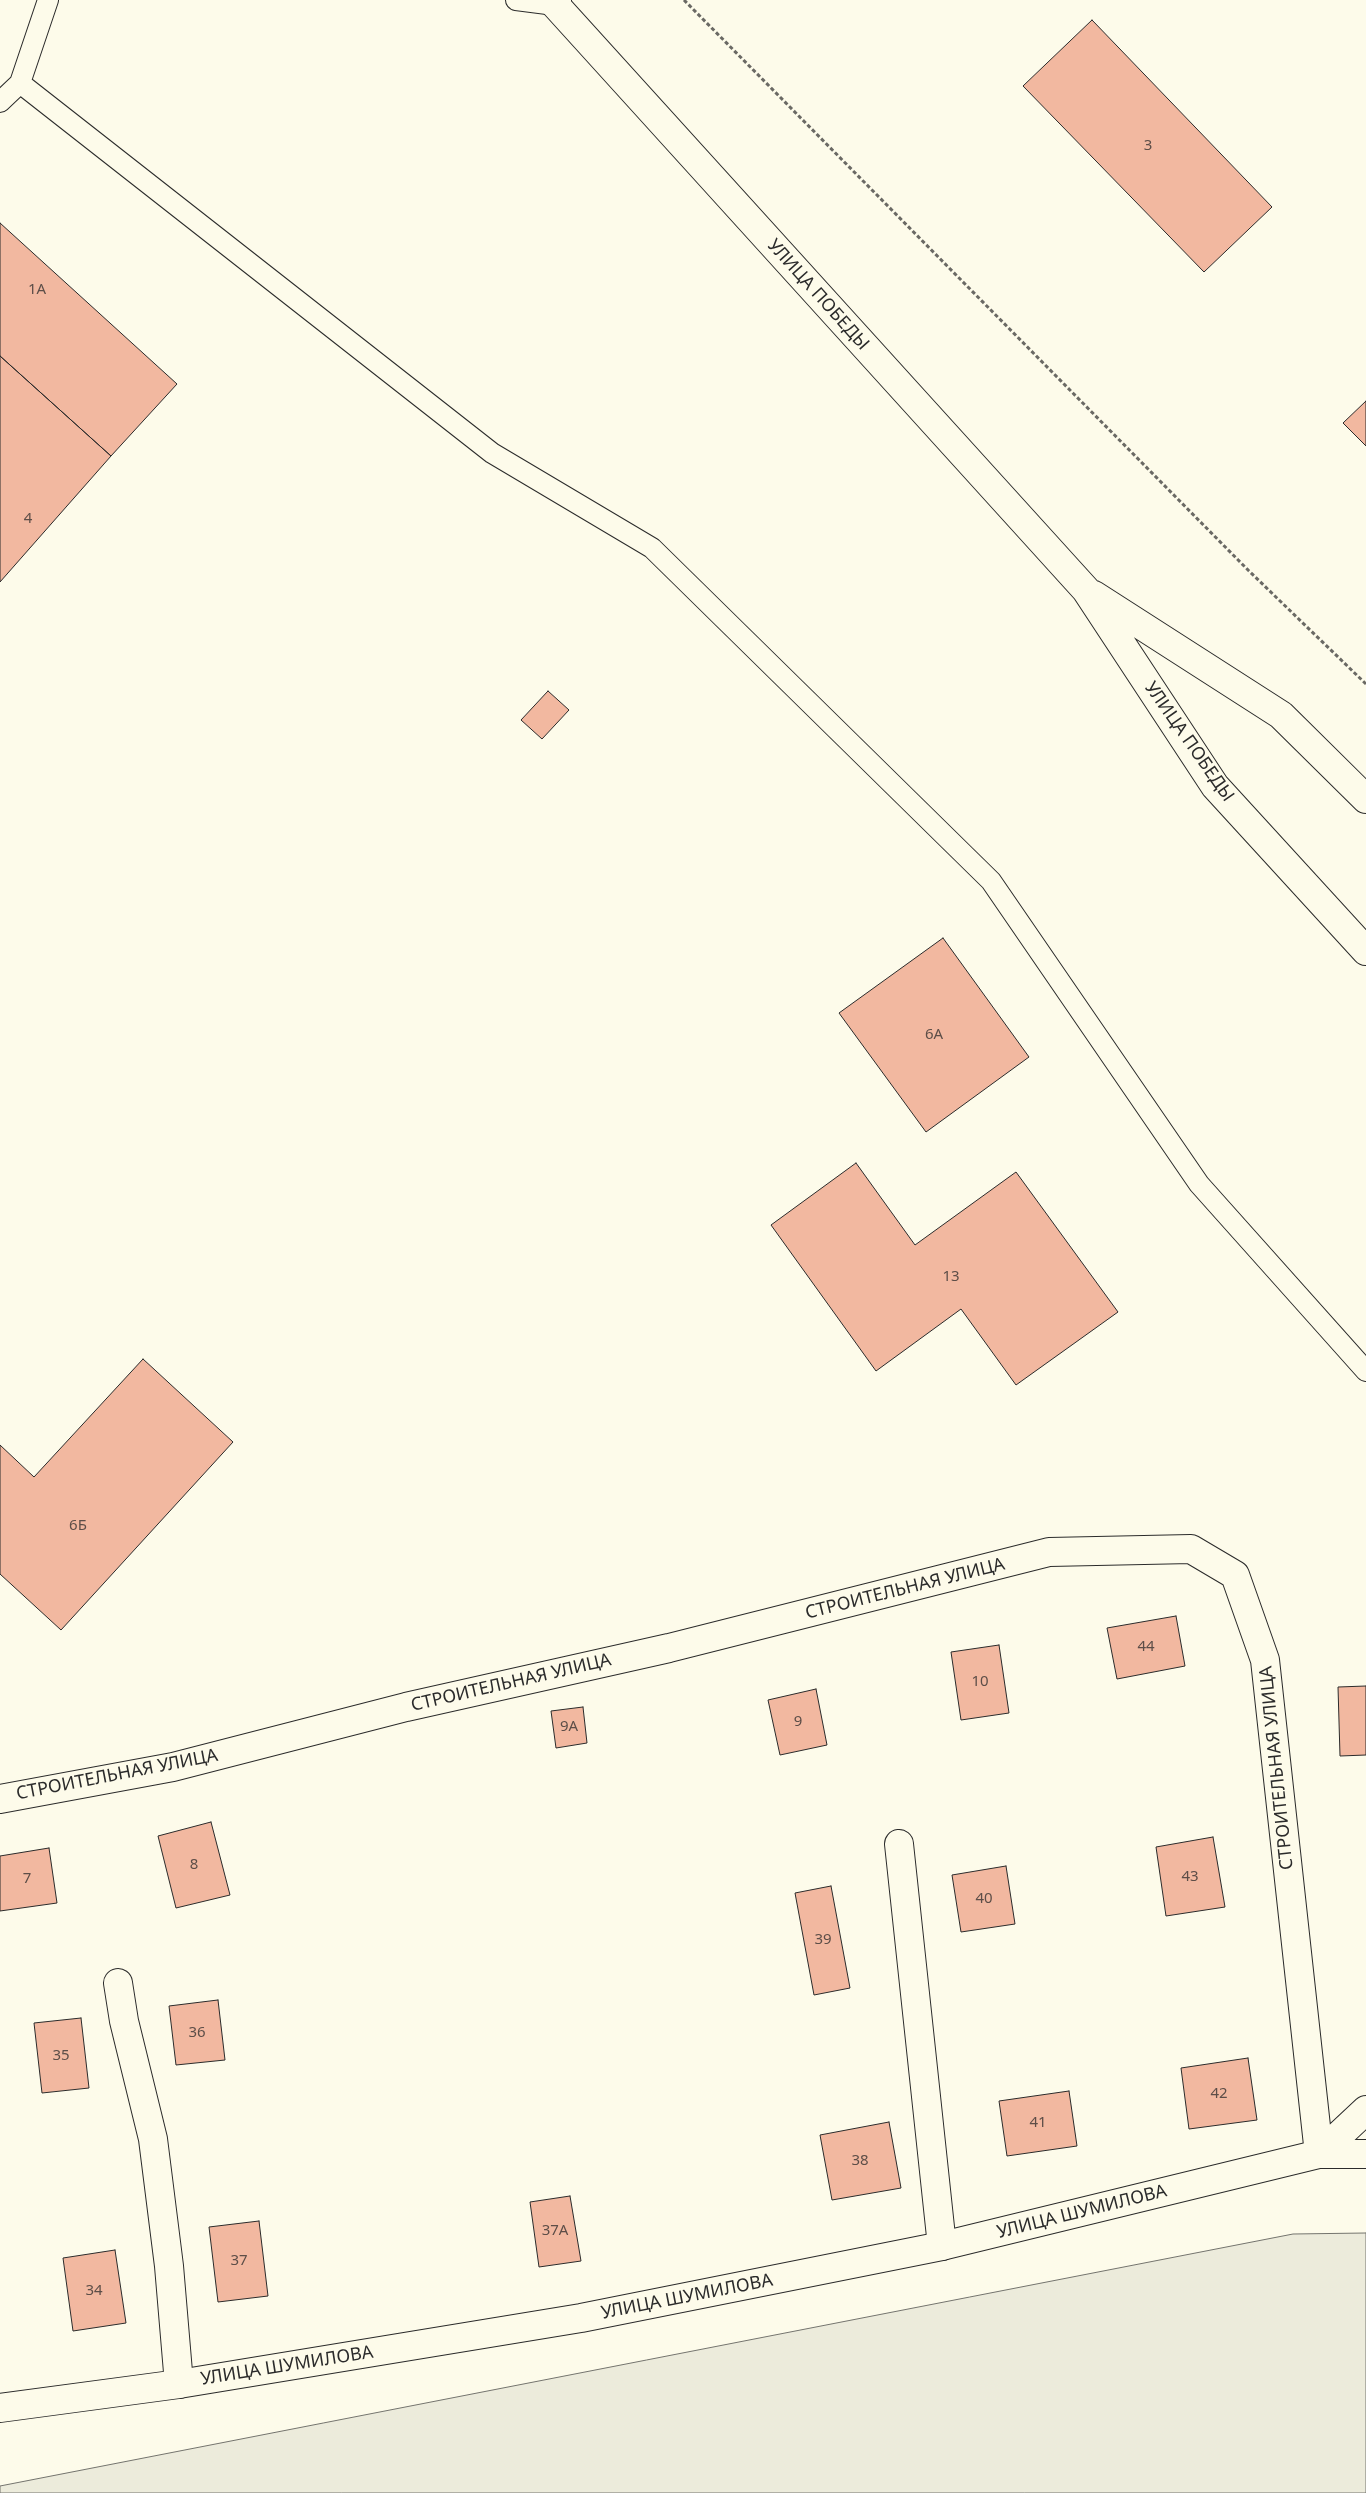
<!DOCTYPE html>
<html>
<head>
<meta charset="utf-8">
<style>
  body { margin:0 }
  canvas { display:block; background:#fdfbea }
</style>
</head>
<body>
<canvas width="1366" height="2493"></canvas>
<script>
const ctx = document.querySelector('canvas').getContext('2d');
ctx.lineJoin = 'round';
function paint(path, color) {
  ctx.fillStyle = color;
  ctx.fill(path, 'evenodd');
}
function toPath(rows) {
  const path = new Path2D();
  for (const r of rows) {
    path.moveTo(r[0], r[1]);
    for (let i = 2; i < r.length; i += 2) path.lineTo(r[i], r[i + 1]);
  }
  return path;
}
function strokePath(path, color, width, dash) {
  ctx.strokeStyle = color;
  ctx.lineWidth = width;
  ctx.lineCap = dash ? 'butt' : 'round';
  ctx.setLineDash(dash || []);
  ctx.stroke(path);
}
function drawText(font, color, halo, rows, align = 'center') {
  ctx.font = font + ' "Noto Sans",sans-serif';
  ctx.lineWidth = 4;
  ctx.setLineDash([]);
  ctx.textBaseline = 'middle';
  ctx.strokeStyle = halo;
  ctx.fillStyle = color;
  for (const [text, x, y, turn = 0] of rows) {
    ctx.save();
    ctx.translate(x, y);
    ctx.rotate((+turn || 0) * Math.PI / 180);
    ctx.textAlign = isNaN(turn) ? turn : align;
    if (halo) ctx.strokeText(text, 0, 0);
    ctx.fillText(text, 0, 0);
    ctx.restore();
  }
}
const green = toPath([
  [1366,2233,1366,2493,0,2493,0,2486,1293,2234,1366,2233]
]);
const building = toPath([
  [1092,20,1272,207,1204,272,1023,86,1092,20],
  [0,223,177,384,111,456,0,356,0,223],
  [0,356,111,456,0,582,0,356],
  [1366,401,1366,446,1343,423,1366,401],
  [548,691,569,710,542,739,521,720,548,691],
  [943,938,1029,1057,926,1132,839,1013,943,938],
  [856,1163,915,1245,1016,1172,1118,1312,1016,1385,961,1309,876,1371,771,1225,856,1163],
  [143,1359,233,1442,61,1630,0,1574,0,1445,34,1477,143,1359],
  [1176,1616,1185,1666,1117,1679,1107,1628,1176,1616],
  [999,1645,1009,1713,961,1720,951,1652,999,1645],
  [1366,1686,1366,1755,1340,1756,1338,1687,1366,1686],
  [816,1689,827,1745,780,1755,768,1700,816,1689],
  [583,1707,587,1743,556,1748,551,1711,583,1707],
  [211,1822,230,1895,176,1908,158,1836,211,1822],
  [1213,1837,1225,1907,1166,1916,1156,1847,1213,1837],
  [49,1848,57,1903,0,1911,0,1856,49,1848],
  [1006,1866,1015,1924,961,1932,952,1875,1006,1866],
  [831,1886,850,1988,814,1995,795,1893,831,1886],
  [218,2000,225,2060,176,2065,169,2006,218,2000],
  [81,2018,89,2088,42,2093,34,2023,81,2018],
  [1248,2058,1257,2120,1189,2129,1181,2068,1248,2058],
  [1069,2091,1077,2146,1007,2156,999,2101,1069,2091],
  [889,2122,901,2188,832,2200,820,2135,889,2122],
  [570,2196,581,2261,539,2267,530,2202,570,2196],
  [259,2221,268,2296,218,2302,209,2227,259,2221],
  [115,2250,126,2323,73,2331,63,2258,115,2250]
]);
const path = toPath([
  [684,0,1249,571,1366,684]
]);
const service = toPath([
  [516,0,555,5,561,0],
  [20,83,492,453,652,548,991,881,1199,1184,1366,1371],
  [0,102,20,83,48,0]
]);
const minor = toPath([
  [0,1799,173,1767,406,1707,669,1648,1049,1552,1191,1549,1235,1575,1265,1660,1319,2154],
  [899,1844,942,2246],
  [118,1983,124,2021,153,2139,169,2266,179,2384],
  [1319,2154,1366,2110]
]);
const primary = toPath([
  [551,0,1086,590,1215,786,1366,951],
  [1094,595,1281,715,1366,799],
  [0,2408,179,2384,581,2318,942,2246,1319,2154,1366,2154]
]);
const numberNames = [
  ["3",1148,146],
  ["1А",37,290],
  ["4",28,519],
  ["6А",934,1035],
  ["13",951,1277],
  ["6Б",78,1526],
  ["44",1146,1647],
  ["10",980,1682],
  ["9",798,1722],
  ["9А",569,1727],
  ["8",194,1865],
  ["43",1190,1877],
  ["7",27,1879],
  ["40",984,1899],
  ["39",823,1940],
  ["36",197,2033],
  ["35",61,2056],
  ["42",1219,2094],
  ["41",1038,2123],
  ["38",860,2161],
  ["37А",555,2231],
  ["37",239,2261],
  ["34",94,2291]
];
const streetNames = [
  ["УЛИЦА ПОБЕДЫ",818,295,48],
  ["УЛИЦА ПОБЕДЫ",1189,742,55],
  ["СТРОИТЕЛЬНАЯ УЛИЦА",905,1589,-14],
  ["СТРОИТЕЛЬНАЯ УЛИЦА",511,1683,-13],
  ["СТРОИТЕЛЬНАЯ УЛИЦА",1277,1768,-96],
  ["СТРОИТЕЛЬНАЯ УЛИЦА",117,1775,-11],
  ["УЛИЦА ШУМИЛОВА",1082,2212,-14],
  ["УЛИЦА ШУМИЛОВА",687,2297,-11],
  ["УЛИЦА ШУМИЛОВА",287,2366,-9]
];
paint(green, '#ecebdb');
strokePath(green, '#74746e', 1);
paint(building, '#f2b8a0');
strokePath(building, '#2b2b2b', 1);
strokePath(service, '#2b2b2b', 22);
strokePath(minor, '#2b2b2b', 30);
strokePath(primary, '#2b2b2b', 30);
strokePath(path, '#6a6964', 3, [4, 2.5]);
strokePath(service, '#fdfbea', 20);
strokePath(minor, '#fdfbea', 28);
strokePath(primary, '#fdfbea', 28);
drawText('15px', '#5d4e48', null, numberNames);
drawText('18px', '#2b2b2b', '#fdfbea', streetNames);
</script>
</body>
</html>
